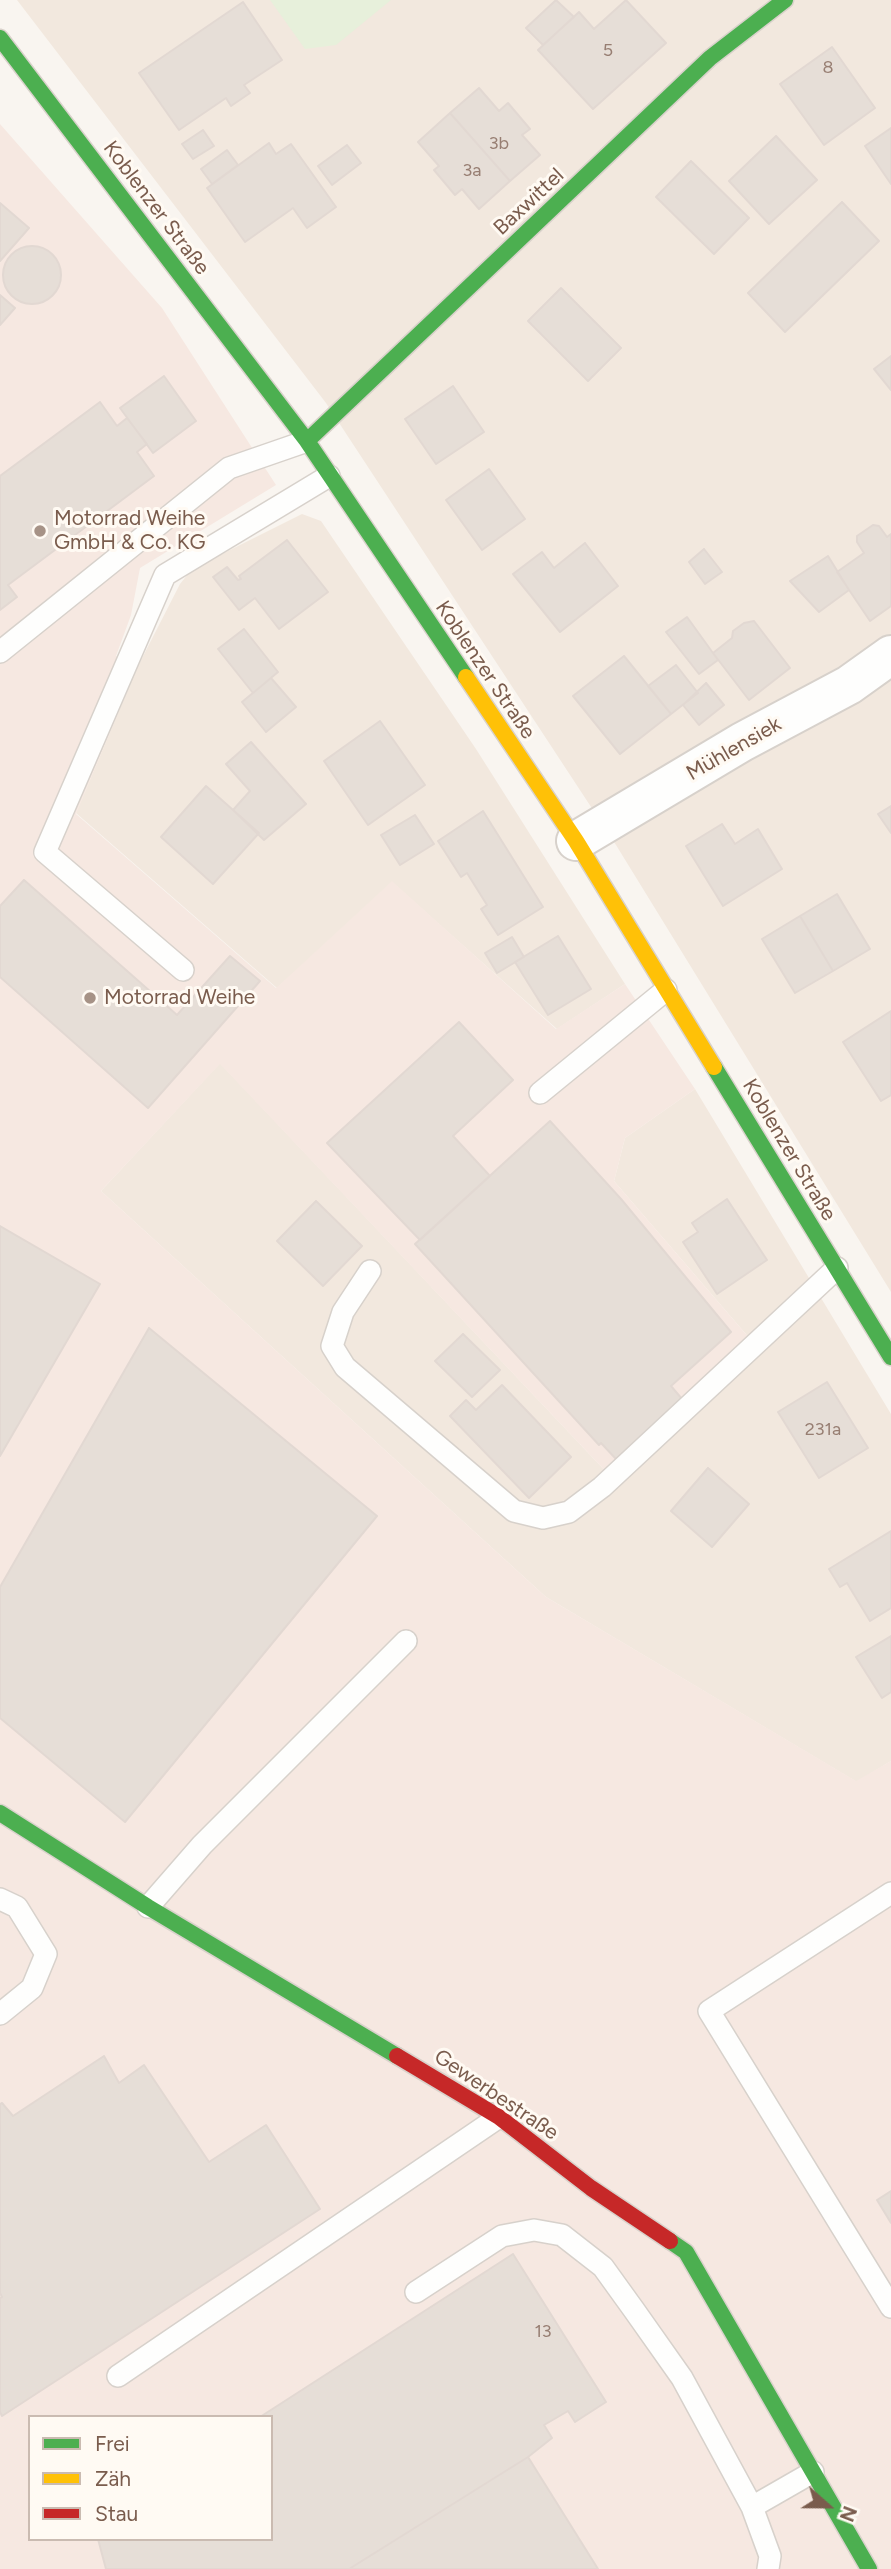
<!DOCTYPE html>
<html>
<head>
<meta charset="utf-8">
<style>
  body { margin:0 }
  #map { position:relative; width:891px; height:2569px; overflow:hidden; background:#f9f5f0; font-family:Figtree,sans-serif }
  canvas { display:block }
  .legend { position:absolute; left:28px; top:2415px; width:245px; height:126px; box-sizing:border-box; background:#fffaf3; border:2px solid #cabbb1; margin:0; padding:9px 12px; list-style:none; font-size:21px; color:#7a5c4d }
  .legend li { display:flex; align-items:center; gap:14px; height:35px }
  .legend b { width:35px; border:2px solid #cabbb1 }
  .north { position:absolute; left:793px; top:2471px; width:70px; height:70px; -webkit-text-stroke:5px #fffaf3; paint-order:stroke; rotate:111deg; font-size:19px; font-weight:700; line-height:28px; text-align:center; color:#7a5c4d }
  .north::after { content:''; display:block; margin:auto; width:24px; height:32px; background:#7a5c4d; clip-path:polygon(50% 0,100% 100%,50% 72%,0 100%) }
</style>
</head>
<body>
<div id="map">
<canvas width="891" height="2569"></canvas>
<ul class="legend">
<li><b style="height:9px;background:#4caf50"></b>Frei</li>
<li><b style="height:9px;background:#ffc107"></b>Zäh</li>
<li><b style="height:9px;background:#c62828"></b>Stau</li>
</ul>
<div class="north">N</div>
</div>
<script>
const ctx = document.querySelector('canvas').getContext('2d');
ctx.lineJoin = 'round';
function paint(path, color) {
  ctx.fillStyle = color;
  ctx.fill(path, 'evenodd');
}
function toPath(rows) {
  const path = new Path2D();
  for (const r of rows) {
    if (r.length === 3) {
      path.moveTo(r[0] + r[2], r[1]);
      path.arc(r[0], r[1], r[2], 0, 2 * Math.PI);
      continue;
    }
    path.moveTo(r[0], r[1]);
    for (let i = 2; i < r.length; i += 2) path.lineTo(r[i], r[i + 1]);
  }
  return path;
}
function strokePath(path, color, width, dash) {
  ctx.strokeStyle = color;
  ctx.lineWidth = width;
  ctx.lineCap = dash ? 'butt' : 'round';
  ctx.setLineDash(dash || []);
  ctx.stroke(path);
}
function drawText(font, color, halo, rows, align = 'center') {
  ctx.font = font + ' Figtree,sans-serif';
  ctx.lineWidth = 6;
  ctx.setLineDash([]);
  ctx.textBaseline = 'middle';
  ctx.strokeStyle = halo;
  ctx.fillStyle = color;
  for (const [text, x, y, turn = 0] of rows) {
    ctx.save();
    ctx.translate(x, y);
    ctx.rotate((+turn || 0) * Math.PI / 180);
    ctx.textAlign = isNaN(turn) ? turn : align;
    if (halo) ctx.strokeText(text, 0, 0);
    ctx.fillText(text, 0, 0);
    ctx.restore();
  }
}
const residential = toPath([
  [17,0,891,0,891,1292,616,845,326,403],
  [302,514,321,521,476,749,625,984,557,1029,394,884,277,988,76,813,137,668,180,584,192,569],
  [220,1063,611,1477,751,1340,614,1181,625,1138,695,1089,891,1414,891,1761,857,1782,546,1597,101,1191]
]);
const commercial = toPath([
  [0,124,162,308,276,485,140,568,131,615,116,656,137,668,76,814,276,988,392,881,556,1029,625,984,695,1089,625,1138,614,1181,751,1340,611,1477,220,1064,101,1191,546,1597,856,1781,891,1761,891,2569,0,2569],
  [30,2417,271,2417,271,2539,30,2539]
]);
const green = toPath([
  [270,0,391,0,336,45,305,49]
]);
const building = toPath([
  [556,0,574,17,543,45,526,28,556,0],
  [626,0,666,43,593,109,538,50,579,12,594,29,626,0],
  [243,2,282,60,244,85,250,93,231,106,226,98,179,130,139,73,243,2],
  [832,47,875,108,824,145,780,84,832,47],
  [479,88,499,111,508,103,530,129,522,135,540,155,510,181,450,113,479,88],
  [450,113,510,181,479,209,462,189,455,195,434,170,439,166,418,142,450,113],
  [891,128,891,184,865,146,891,128],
  [203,130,214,146,193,159,182,144,203,130],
  [776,136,817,180,769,224,729,181,776,136],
  [269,143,276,154,291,144,336,207,307,228,293,208,245,242,207,188,269,143],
  [347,145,361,163,332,185,318,166,347,145],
  [227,150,238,165,212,184,201,169,227,150],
  [691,161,749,218,714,254,656,197,691,161],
  [842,202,879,241,785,332,748,293,842,202],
  [0,203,29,228,0,261,0,203],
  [32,275,29],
  [561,288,621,348,588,381,528,321,561,288],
  [0,295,15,308,0,325,0,295],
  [891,356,891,390,874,369,891,356],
  [164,376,196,421,153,453,120,408,164,376],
  [453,386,484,432,436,464,405,419,453,386],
  [100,402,117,426,127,418,147,444,137,452,154,476,8,585,17,597,0,610,0,476,100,402],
  [489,469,525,519,482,550,446,500,489,469],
  [873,525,879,526,887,537,891,534,891,606,870,621,837,572,864,553,857,542,857,536,873,525],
  [287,540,328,592,279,629,255,598,239,610,213,577,227,567,238,580,241,579,239,576,287,540],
  [585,543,618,586,560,632,513,574,542,552,554,568,585,543],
  [704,549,722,572,705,584,689,562,704,549],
  [828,556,849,590,819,612,790,581,828,556],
  [687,617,718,660,699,674,666,632,687,617],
  [754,621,790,668,749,700,713,653,732,638,733,631,744,623,754,621],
  [244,629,278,672,253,693,218,649,244,629],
  [624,656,671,714,620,754,573,696,624,656],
  [676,665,698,693,671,714,648,686,676,665],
  [271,678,296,707,266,732,242,702,271,678],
  [706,683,724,705,699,725,683,705,706,683],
  [380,721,425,785,368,825,324,761,380,721],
  [251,742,306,804,264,840,233,810,250,791,226,764,251,742],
  [206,786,259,833,213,884,161,837,206,786],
  [891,806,891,833,878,814,891,806],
  [483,811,543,907,498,935,481,909,487,905,467,873,461,877,438,841,483,811],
  [415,815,434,844,400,865,381,835,415,815],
  [722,824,735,844,758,829,782,869,723,906,686,846,722,824],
  [24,880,177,1015,230,956,260,981,148,1108,0,977,0,906,24,880],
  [837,894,870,949,833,971,800,916,837,894],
  [800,916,833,971,795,993,762,939,800,916],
  [558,936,591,989,548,1015,515,962,558,936],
  [512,937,524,957,497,973,485,953,512,937],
  [891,1011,891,1095,881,1101,843,1042,891,1011],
  [459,1022,513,1080,453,1136,490,1176,420,1240,327,1143,459,1022],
  [550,1121,621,1199,731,1332,671,1386,682,1399,616,1459,601,1443,599,1445,415,1244,550,1121],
  [727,1199,767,1260,717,1294,683,1242,698,1232,692,1223,727,1199],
  [316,1201,362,1246,323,1286,277,1241,316,1201],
  [0,1226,100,1284,0,1456,0,1226],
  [149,1328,377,1516,125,1822,0,1718,0,1587,149,1328],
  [463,1334,500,1370,472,1397,435,1361,463,1334],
  [827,1382,868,1448,819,1478,778,1412,827,1382],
  [502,1385,571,1457,529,1498,450,1416,466,1400,476,1410,502,1385],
  [708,1468,749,1504,712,1547,671,1511,708,1468],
  [891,1531,891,1608,870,1621,847,1583,840,1587,829,1569,891,1531],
  [891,1636,891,1692,882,1698,856,1657,891,1636],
  [104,2056,119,2083,144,2065,209,2162,266,2125,320,2209,2,2416,0,2412,0,2298,2,2297,0,2293,0,2104,2,2103,13,2116,104,2056],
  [891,2191,891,2223,877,2200,891,2191],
  [513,2254,606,2402,575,2422,568,2411,544,2425,552,2438,528,2457,349,2569,106,2569,98,2539,271,2539,271,2417,260,2417,513,2254],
  [528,2457,598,2569,349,2569,528,2457]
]);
const lane = toPath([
  [0,652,229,468,307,441],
  [183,970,45,852,165,575,329,476],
  [540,1093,666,990],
  [370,1271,343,1312,332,1346,345,1367,514,1511,543,1518,569,1512,602,1487,837,1268],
  [891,1893,709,2011,891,2307],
  [0,1899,17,1907,46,1954,32,1988,0,2014],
  [148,1907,202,1845,406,1641],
  [416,2292,502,2236,534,2230,562,2235,603,2267,634,2310,682,2378,752,2507,813,2472],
  [118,2376,499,2117],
  [752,2507,770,2556,768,2569]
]);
const street = toPath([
  [576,841,742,742,849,685,891,655]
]);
const fast = toPath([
  [0,38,307,441,466,677],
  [307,441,710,58,785,0],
  [714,1067,891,1357],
  [0,1813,148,1907,397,2056],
  [670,2241,686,2252,869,2569]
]);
const slow = toPath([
  [466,677,576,841,714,1067]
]);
const jam = toPath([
  [397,2056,499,2117,591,2188,670,2241]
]);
const markers = [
  [40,531,7,"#a69286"],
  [90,998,7,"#a69286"]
];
const numberNames = [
  ["5",608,51],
  ["8",828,68],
  ["3b",499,144],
  ["3a",472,171],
  ["231a",823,1430],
  ["13",543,2332]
];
const streetNames = [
  ["Baxwittel",529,202,-43],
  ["Koblenzer Straße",156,208,53],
  ["Koblenzer Straße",485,670,56],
  ["Mühlensiek",734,749,-30],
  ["Koblenzer Straße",789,1150,59],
  ["Gewerbestraße",496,2095,34]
];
const poiNames = [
  ["Motorrad Weihe",54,519],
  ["GmbH & Co. KG",54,543],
  ["Motorrad Weihe",104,998]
];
paint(residential, '#f2e8de');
paint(commercial, '#f6e8e1');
paint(green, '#e7f0db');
paint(building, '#e6ded7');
strokePath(building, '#e2d8d2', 2);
strokePath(lane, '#d7d1cb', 24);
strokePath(street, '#d7d1cb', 42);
strokePath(fast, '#d9d2cb', 19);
strokePath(slow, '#d9d2cb', 19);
strokePath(jam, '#d9d2cb', 19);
strokePath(lane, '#fefefd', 21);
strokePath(street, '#fefefd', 38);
strokePath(fast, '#4caf50', 16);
strokePath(slow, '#ffc107', 16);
strokePath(jam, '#c62828', 16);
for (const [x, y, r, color] of markers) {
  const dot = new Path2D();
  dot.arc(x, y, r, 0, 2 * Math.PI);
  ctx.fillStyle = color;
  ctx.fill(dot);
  strokePath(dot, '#fffaf3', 2.5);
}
drawText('18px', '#977e72', null, numberNames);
drawText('21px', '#7a5c4d', '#fffaf3', streetNames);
drawText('21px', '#7a5c4d', '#fffaf3', poiNames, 'left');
</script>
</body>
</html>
